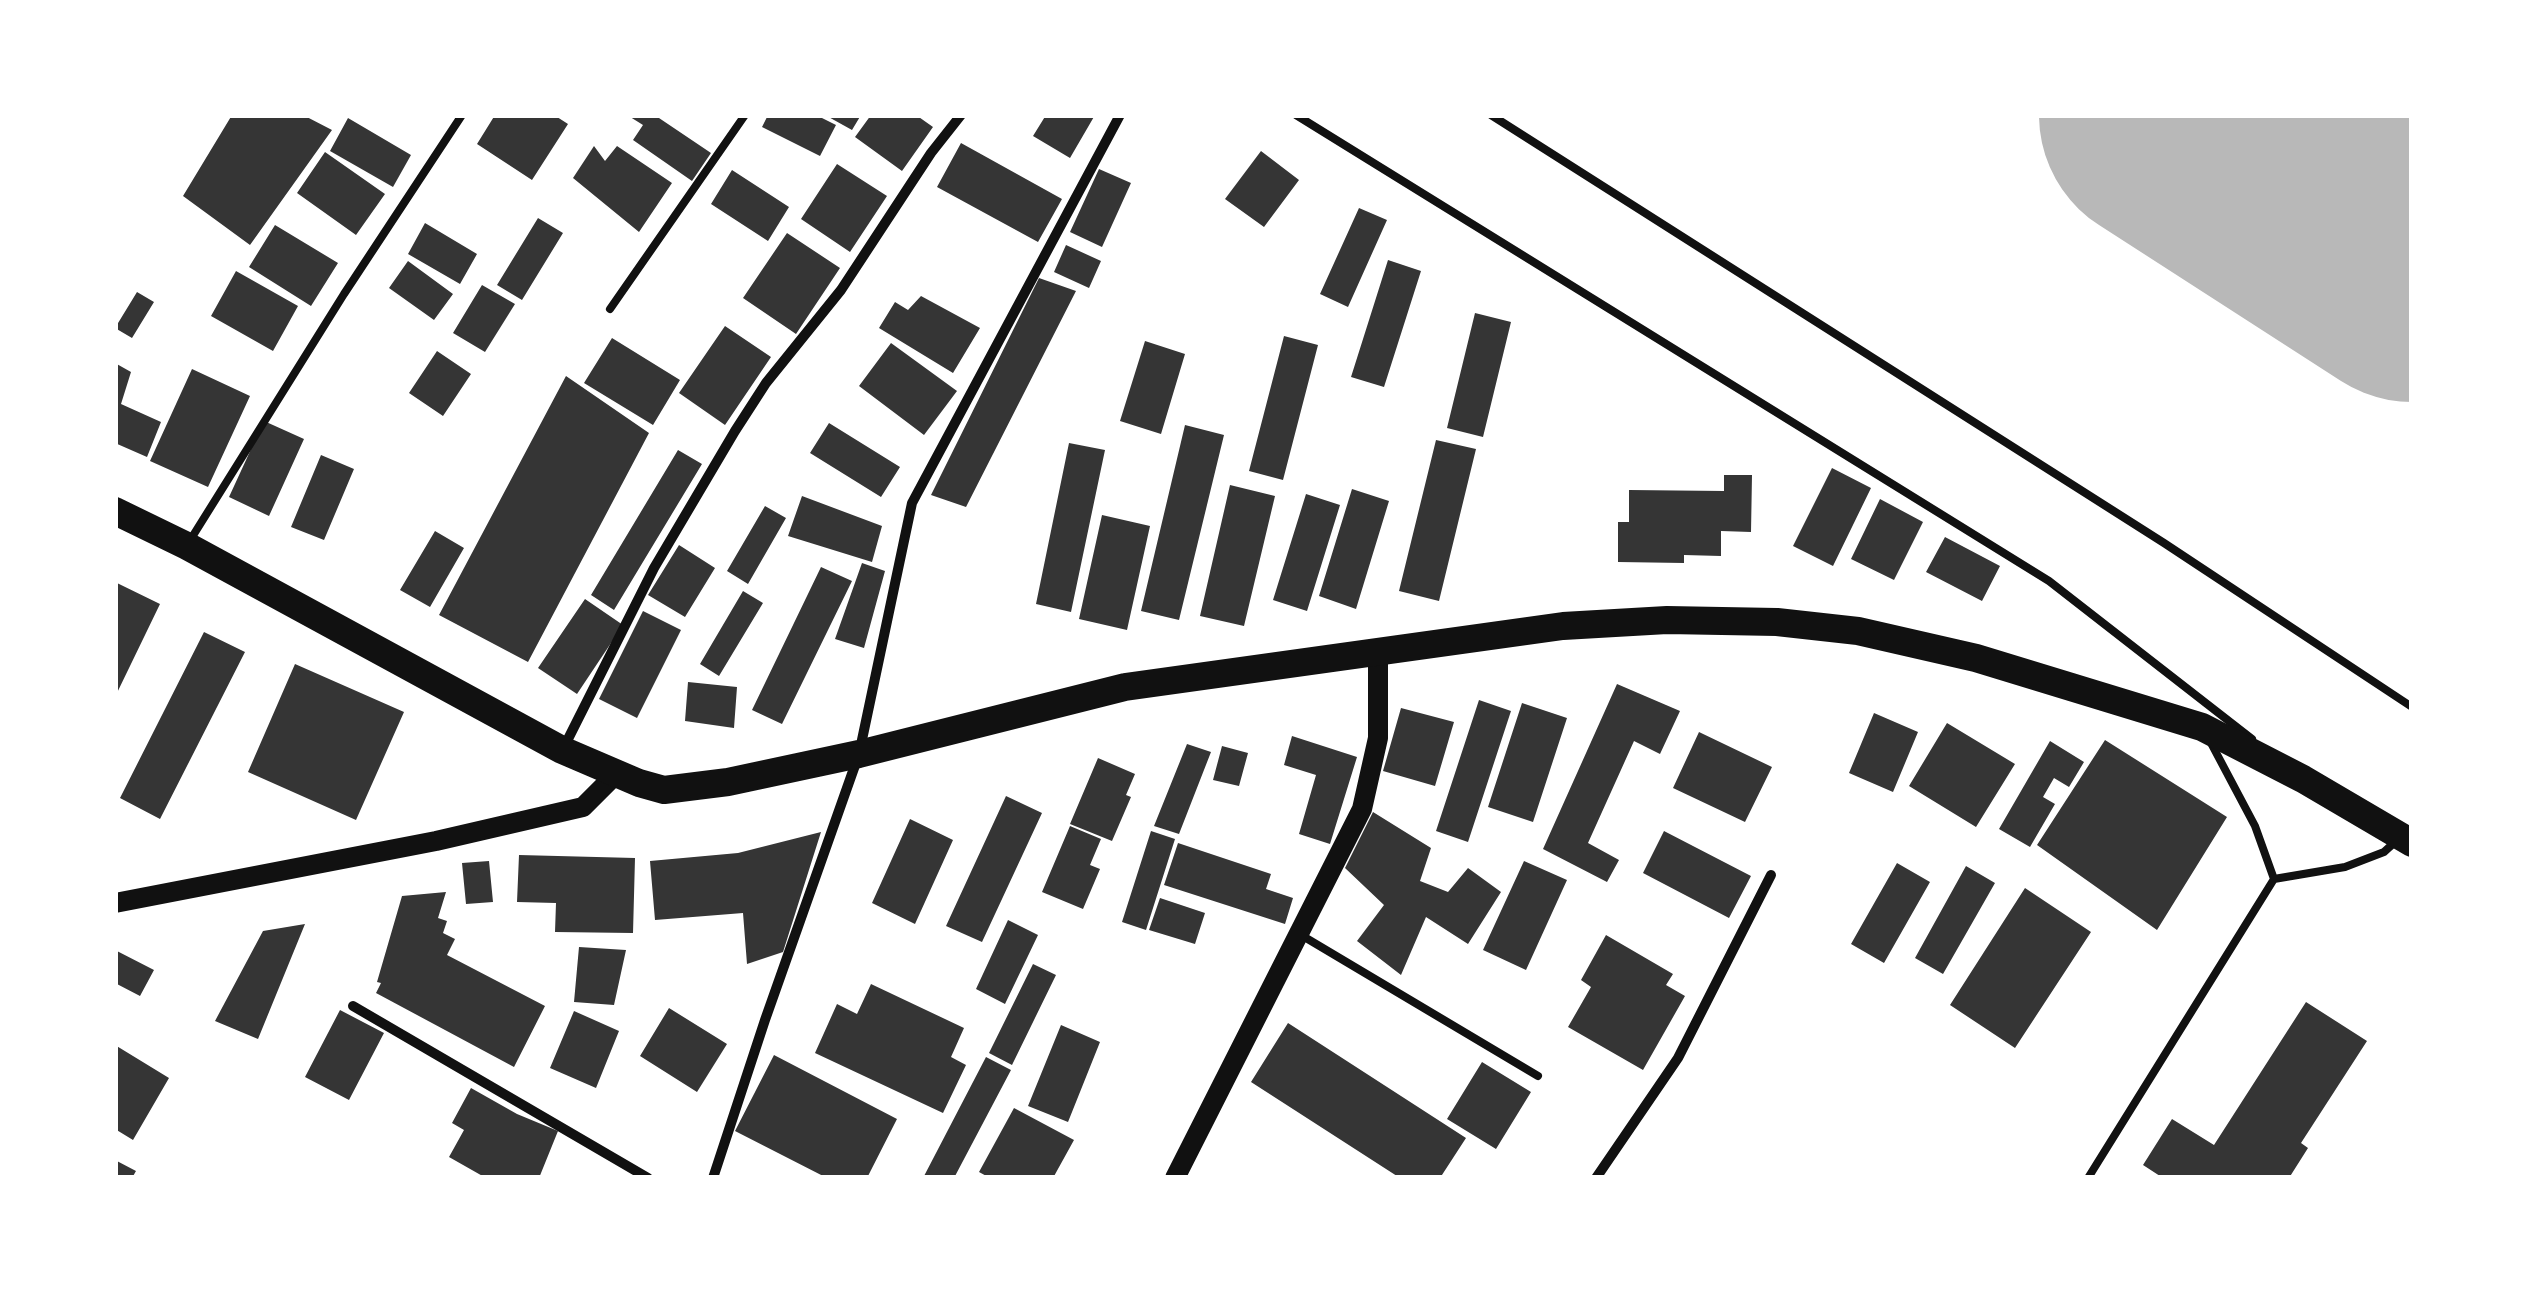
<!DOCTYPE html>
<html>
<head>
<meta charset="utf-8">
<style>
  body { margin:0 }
  #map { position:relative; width:2527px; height:1293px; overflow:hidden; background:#fff; font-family:Barlow,sans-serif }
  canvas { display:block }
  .frame { position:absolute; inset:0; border:118px solid #fff; pointer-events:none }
</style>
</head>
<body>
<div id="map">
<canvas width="2527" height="1293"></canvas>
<div class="frame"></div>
</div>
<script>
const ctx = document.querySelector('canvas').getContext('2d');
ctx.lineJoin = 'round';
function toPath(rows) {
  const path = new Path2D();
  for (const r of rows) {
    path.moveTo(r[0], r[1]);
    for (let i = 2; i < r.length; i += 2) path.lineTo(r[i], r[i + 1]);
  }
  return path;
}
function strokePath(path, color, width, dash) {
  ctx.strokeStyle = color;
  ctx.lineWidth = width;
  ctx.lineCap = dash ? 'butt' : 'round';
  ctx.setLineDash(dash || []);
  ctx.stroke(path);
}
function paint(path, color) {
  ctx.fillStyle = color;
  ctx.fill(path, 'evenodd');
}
const runway = toPath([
  [2170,115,2412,271]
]);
const building = toPath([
  [232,115,303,115,332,130,250,245,183,196],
  [495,115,554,115,568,124,532,180,477,144],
  [627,115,661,115,659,118,711,153,692,181,633,140,643,125],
  [768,115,816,115,836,125,820,156,762,127],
  [825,115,861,115,852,130],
  [871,115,916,115,933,127,902,171,855,137],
  [1046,115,1095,115,1070,158,1033,136],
  [348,118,411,155,393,187,330,151],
  [961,143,1062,199,1038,242,937,187],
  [594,146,605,161,617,146,672,183,639,232,573,178],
  [1261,151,1299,180,1264,227,1225,199],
  [325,152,385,194,356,235,297,193],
  [837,164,887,196,850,252,801,219],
  [1099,169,1131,183,1102,247,1070,232],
  [732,170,789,207,768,241,711,204],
  [1359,208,1387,220,1348,307,1320,294],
  [538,218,563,233,522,300,497,285],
  [425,223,477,254,460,284,408,254],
  [275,225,338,263,311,306,249,267],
  [787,233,840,268,796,334,743,298],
  [1066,245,1101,261,1089,288,1054,272],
  [1388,260,1421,271,1384,387,1351,377],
  [408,261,453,294,434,320,389,288],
  [236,271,298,306,273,351,211,316],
  [1039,278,1076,291,966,507,931,495],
  [482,285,515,304,485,352,453,333],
  [137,292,154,302,132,338,115,328],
  [921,296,980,328,953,373,879,328,895,302,908,310],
  [1475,313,1511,322,1483,437,1447,428],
  [725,326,771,357,725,425,679,393],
  [1284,336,1318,345,1283,480,1249,471],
  [612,338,680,380,653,425,584,383],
  [1145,341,1185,354,1161,434,1120,421],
  [891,343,957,391,924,435,859,386],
  [437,351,471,374,443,416,409,393],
  [115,363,131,372,121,404,161,422,147,457,115,443],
  [192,369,250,396,208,487,150,461],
  [566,376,649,433,528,662,439,615],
  [264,421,304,439,269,516,229,497],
  [829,423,900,467,881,497,810,453],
  [1185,425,1224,435,1179,620,1141,611],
  [1436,440,1476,449,1439,601,1399,591],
  [1069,443,1105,450,1071,612,1036,604],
  [678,450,702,464,614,610,591,595],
  [321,455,354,469,324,540,291,527],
  [1832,468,1871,488,1833,566,1793,546],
  [1724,475,1752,475,1751,532,1721,531,1721,556,1684,555,1684,563,1618,562,1618,522,1629,522,1629,490,1724,491],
  [1230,485,1275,496,1244,626,1200,616],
  [1352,489,1389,501,1356,609,1319,596],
  [1306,494,1340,505,1307,611,1273,600],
  [802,496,882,526,872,562,788,536],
  [1880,499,1923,522,1894,580,1851,559],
  [765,506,786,518,748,584,727,571],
  [1102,515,1150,526,1127,630,1079,619],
  [435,531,464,548,430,607,400,590],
  [1945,537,2000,566,1982,601,1926,572],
  [679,545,715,568,685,617,648,595],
  [862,563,885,571,864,648,835,639],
  [821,567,852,581,782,724,752,710],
  [117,583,160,604,115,697,115,588],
  [743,591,763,603,719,676,700,664],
  [585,599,623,625,577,694,538,668],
  [643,611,681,630,637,718,599,699],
  [204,632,245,652,160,819,120,798],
  [295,664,404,712,356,820,248,772],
  [688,682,737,687,734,728,685,721],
  [1617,684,1680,711,1660,754,1634,741,1588,843,1619,860,1607,882,1543,849],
  [1479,700,1511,711,1468,842,1436,831],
  [1522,703,1567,718,1533,822,1488,807],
  [1401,708,1454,722,1435,786,1383,771],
  [1874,713,1918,732,1893,792,1849,773],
  [1947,723,2015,764,1976,827,1909,786],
  [1699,732,1772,767,1745,822,1673,788],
  [1292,736,1357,757,1330,844,1299,834,1316,775,1284,765],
  [2105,740,2227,817,2157,930,2037,845],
  [2050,741,2084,762,2069,787,2054,778,2043,797,2055,804,2030,847,1999,829],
  [1187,744,1211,752,1179,834,1154,826],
  [1222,746,1248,753,1239,786,1213,780],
  [1098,758,1135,774,1126,795,1131,797,1112,841,1070,824],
  [1006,796,1042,813,982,942,946,926],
  [1373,812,1431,848,1420,881,1448,892,1468,868,1501,892,1468,944,1426,917,1401,975,1357,941,1384,905,1345,868],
  [910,819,953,840,915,924,872,903],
  [1070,826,1101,839,1090,865,1100,869,1083,909,1042,892],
  [1151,831,1175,839,1146,930,1122,922],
  [1664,831,1751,876,1729,918,1643,873],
  [821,832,783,952,747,964,743,913,655,920,650,861,738,853],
  [1178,843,1271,874,1266,889,1293,898,1285,924,1164,885],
  [519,855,635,858,633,933,555,932,556,903,517,902],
  [489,861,493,902,466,904,462,863],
  [1524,861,1567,880,1526,970,1483,950],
  [1897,863,1930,882,1884,963,1851,944],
  [1966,866,1995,883,1943,974,1915,958],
  [2025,888,2091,932,2015,1048,1950,1005],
  [446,892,438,918,447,921,443,933,455,939,447,955,545,1006,514,1067,376,993,381,983,377,982,402,896],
  [1160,898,1205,913,1195,944,1149,930],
  [1008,920,1038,935,1005,1004,976,989],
  [305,924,258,1039,215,1021,263,931],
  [1606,935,1673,974,1666,985,1685,996,1643,1070,1568,1027,1591,987,1581,980],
  [579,947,626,950,614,1005,574,1002],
  [115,950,154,970,140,996,115,983],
  [1033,964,1056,975,1012,1065,989,1053],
  [871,984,964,1028,951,1057,966,1065,943,1113,815,1053,837,1004,857,1014],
  [2306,1002,2367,1041,2301,1143,2308,1148,2289,1178,2163,1178,2143,1165,2172,1119,2214,1145],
  [669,1008,727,1044,697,1092,640,1056],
  [340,1010,384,1033,349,1100,305,1077],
  [574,1011,619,1031,596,1088,550,1068],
  [1288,1023,1466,1138,1440,1178,1400,1178,1251,1082],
  [1061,1025,1100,1042,1068,1122,1028,1106],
  [115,1045,169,1078,133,1140,115,1129],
  [774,1055,897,1119,867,1178,827,1178,735,1131],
  [986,1057,1011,1070,954,1178,923,1178],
  [1482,1062,1531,1092,1496,1149,1447,1119],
  [471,1088,517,1114,558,1131,539,1178,486,1178,449,1157,464,1130,452,1123],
  [1014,1108,1074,1140,1053,1178,990,1178,979,1172],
  [115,1160,136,1171,132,1178,115,1178]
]);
const service = toPath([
  [1296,115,2049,581,2252,739],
  [1491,115,2164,543,2412,707],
  [610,309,745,115],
  [189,542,344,294,462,115],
  [2211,743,2255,826,2274,879],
  [1301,935,1538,1076],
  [2088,1178,2274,879,2345,867,2384,852,2395,842]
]);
const minor = toPath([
  [563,749,654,568,735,431,766,383,841,290,931,153,961,115],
  [353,1006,648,1178],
  [713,1178,765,1020,859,754,912,503,1120,115],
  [1596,1178,1678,1058,1771,875]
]);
const secondary = toPath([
  [115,903,436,841,583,807,618,772],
  [1175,1178,1362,809,1378,738,1378,651]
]);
const trunk = toPath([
  [115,511,187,546,562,750,639,783,664,790,728,782,859,754,1125,687,1563,626,1667,620,1777,622,1858,631,1976,658,2202,727,2303,779,2412,843]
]);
strokePath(runway, '#b8b8b8', 262);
paint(building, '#353535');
strokePath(service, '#111', 8);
strokePath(minor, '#111', 10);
strokePath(secondary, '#111', 20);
strokePath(trunk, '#111', 28);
</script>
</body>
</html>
